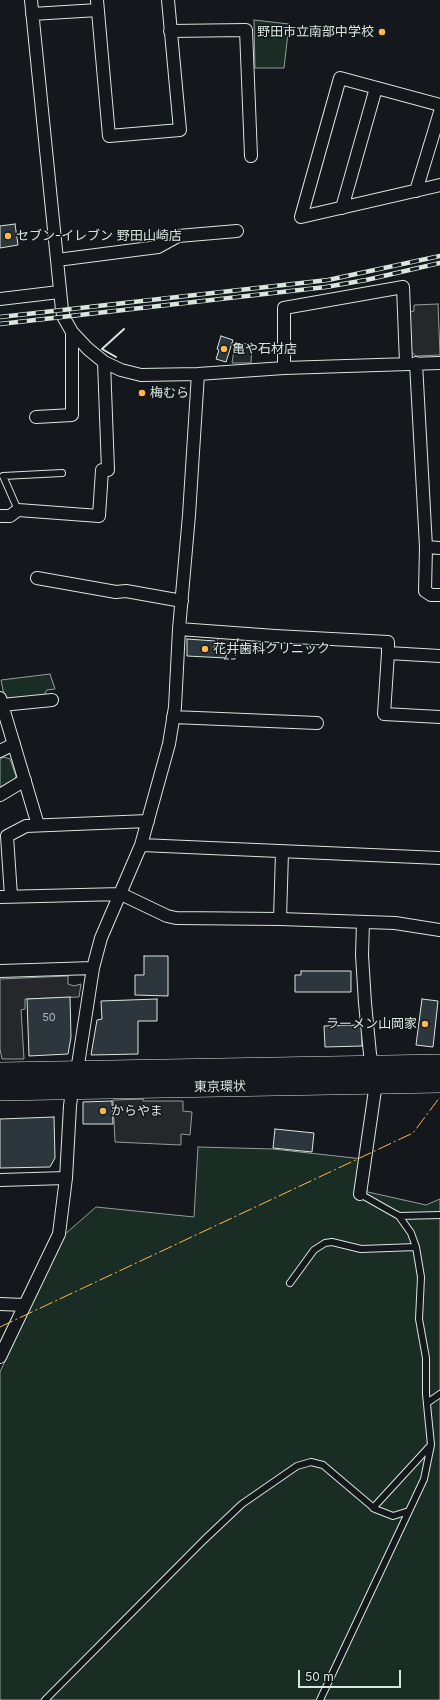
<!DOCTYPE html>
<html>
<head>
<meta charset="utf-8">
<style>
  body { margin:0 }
  #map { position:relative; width:440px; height:1700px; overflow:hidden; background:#14181c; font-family:Inter,sans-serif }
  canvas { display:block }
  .scale { position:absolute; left:298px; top:1670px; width:103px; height:18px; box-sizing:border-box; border:2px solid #d8e6dc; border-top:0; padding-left:5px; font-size:12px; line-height:14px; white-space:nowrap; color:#d8e6dc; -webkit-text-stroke:3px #14181c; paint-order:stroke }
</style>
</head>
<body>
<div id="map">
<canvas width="440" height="1700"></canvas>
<div class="scale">50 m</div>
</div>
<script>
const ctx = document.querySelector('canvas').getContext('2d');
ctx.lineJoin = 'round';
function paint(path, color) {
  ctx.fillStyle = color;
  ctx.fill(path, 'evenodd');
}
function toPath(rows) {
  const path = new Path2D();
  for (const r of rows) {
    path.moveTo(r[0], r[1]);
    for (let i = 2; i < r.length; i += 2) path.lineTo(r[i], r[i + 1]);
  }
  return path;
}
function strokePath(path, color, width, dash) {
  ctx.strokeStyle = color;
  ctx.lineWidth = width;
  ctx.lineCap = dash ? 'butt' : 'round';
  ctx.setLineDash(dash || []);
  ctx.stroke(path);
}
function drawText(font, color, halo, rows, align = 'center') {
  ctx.font = font + ' Inter,"Noto Sans JP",sans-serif';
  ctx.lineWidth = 3;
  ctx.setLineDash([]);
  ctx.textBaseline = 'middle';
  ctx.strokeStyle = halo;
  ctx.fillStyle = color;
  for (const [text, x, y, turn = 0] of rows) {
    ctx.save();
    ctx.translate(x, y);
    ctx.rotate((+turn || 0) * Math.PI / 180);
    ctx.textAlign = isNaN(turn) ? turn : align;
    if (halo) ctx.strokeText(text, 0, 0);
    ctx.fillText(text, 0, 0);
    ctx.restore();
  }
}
const green = toPath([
  [254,20,289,24,284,68,255,68,254,20],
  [50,674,55,689,47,690,43,696,10,699,4,695,1,680,50,674],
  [4,757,10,759,16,776,14,782,0,790,0,759,4,757],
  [198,1147,273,1149,363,1159,363,1189,368,1192,426,1205,440,1199,440,1700,0,1700,0,1372,64,1235,96,1207,194,1217,198,1147]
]);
const parking = toPath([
  [438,304,440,355,416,356,411,352,410,312,414,311,414,305,438,304],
  [235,343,252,344,251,363,232,363,235,343],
  [218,636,238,638,236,647,217,645,218,636],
  [68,976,68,984,74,986,81,984,79,997,25,999,25,1009,21,1010,24,1059,2,1059,0,1049,0,979,68,976],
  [143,1099,143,1101,183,1101,183,1111,192,1112,190,1135,181,1134,181,1145,115,1142,113,1100,143,1099]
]);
const building = toPath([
  [15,224,18,245,0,248,0,226,15,224],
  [221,336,233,340,226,362,216,359,219,350,217,349,221,336],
  [187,639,215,641,214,648,227,649,226,658,187,656,187,639],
  [144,956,168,956,168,996,135,995,135,975,144,975,144,956],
  [301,971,351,971,351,992,295,992,295,975,301,975,301,971],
  [70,997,71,1037,68,1054,29,1056,27,999,70,997],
  [157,999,157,1021,138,1021,138,1054,91,1055,97,1020,102,1019,101,1001,157,999],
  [422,999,438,1001,433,1047,416,1045,422,999],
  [362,1025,362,1046,325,1047,324,1026,362,1025],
  [112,1101,113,1124,83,1124,83,1102,112,1101],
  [54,1117,55,1158,50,1167,0,1168,0,1119,54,1117],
  [275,1129,314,1133,312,1152,273,1148,275,1129]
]);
const service = toPath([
  [18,510,3,476,62,473],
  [360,1194,399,1216,440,1215],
  [290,1283,314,1250,325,1243,332,1242,361,1249,416,1247],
  [427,1403,440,1394],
  [373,1508,430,1446],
  [45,1700,204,1540,242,1504,297,1466,311,1462,323,1465,375,1509,393,1516,409,1511,424,1479,431,1445,426,1394,426,1358,419,1319,421,1277,416,1247,411,1233,399,1216],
  [320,1700,409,1511]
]);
const minor = toPath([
  [31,0,62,310,64,318,72,332,88,349,104,362,121,370,141,375,198,374,284,368,440,363],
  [97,0,109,136,180,130,168,0],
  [32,14,98,10],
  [170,31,246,30,251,156],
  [440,105,340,78,301,217,440,185],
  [416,191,440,112],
  [342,208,376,88],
  [57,260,158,247,178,236,237,231],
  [0,299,59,292],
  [416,363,426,547,425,591,431,595,440,595],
  [284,368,284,308,403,287,406,363],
  [36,417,72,415,72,332],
  [0,516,10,516,18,510,99,516,102,470,108,470,104,362],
  [426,547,440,548],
  [37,578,116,592,126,591,182,601],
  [179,629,275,636,388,642,388,653],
  [440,656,388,653,384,714,440,717],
  [0,698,38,825],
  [2,705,52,700],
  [173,717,317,723],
  [0,751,14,744],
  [0,795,25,780],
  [141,845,440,858],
  [11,896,7,836,26,826,148,821],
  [0,897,121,894,167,916,176,918,280,919,395,923,440,930],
  [280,919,282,852],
  [0,971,93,968],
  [0,1180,66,1178],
  [360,1194,376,1083,370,1054,365,1003,362,955,363,922],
  [0,1304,24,1305],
  [0,1357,59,1234,66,1178,70,1106,72,1090,77,1071,93,968,101,938,141,845,169,744,175,707,179,629,189,515,198,374]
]);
const trunk = toPath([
  [0,1073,440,1065],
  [0,1090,440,1082]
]);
const rail = toPath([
  [0,317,328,280,440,256],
  [0,324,326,287,366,280,440,263]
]);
const fence = toPath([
  [224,659,235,659,238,638]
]);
const wall = toPath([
  [116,357,102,349,124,329]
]);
const power = toPath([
  [0,1327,413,1133,440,1097]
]);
const markers = [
  [382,32,4,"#ffb74d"],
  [8,236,4,"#ffb74d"],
  [224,349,4,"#ffb74d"],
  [142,393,4,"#ffb74d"],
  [205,649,4,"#ffb74d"],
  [425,1024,4,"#ffb74d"],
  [103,1111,4,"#ffb74d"]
];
const numberNames = [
  ["50",49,1018]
];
const poiNames = [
  ["野田市立南部中学校",374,32,"right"],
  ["セブン-イレブン 野田山崎店",16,236],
  ["亀や石材店",232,349],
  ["梅むら",150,393],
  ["花井歯科クリニック",213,649],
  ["ラーメン山岡家",417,1024,"right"],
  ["からやま",111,1111]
];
const streetNames = [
  ["東京環状",220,1087,-1]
];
paint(green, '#1a2d24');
strokePath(green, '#939e99', 1);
paint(parking, '#24282b');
strokePath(parking, '#939e99', 1);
paint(building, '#2c363c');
strokePath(building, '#d8e6dc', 1);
strokePath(service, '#d8e6dc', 8);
strokePath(minor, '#d8e6dc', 14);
strokePath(trunk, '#d8e6dc', 22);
strokePath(service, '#14181c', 6);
strokePath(minor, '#14181c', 12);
strokePath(trunk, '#14181c', 21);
strokePath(rail, '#d8e6dc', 4.5);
strokePath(rail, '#14181c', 3, [9]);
strokePath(fence, '#d8e6dc', 1, [5, 2]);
strokePath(wall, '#d8e6dc', 2);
strokePath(power, '#ffb74d', 1, [14, 3, 2, 3]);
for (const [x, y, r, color] of markers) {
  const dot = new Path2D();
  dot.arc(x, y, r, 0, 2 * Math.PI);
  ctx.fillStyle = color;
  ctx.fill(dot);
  strokePath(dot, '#14181c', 1.5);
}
drawText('11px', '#adbab4', null, numberNames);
drawText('13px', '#d8e6dc', '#14181c', poiNames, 'left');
drawText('13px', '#d8e6dc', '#14181c', streetNames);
</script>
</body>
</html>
